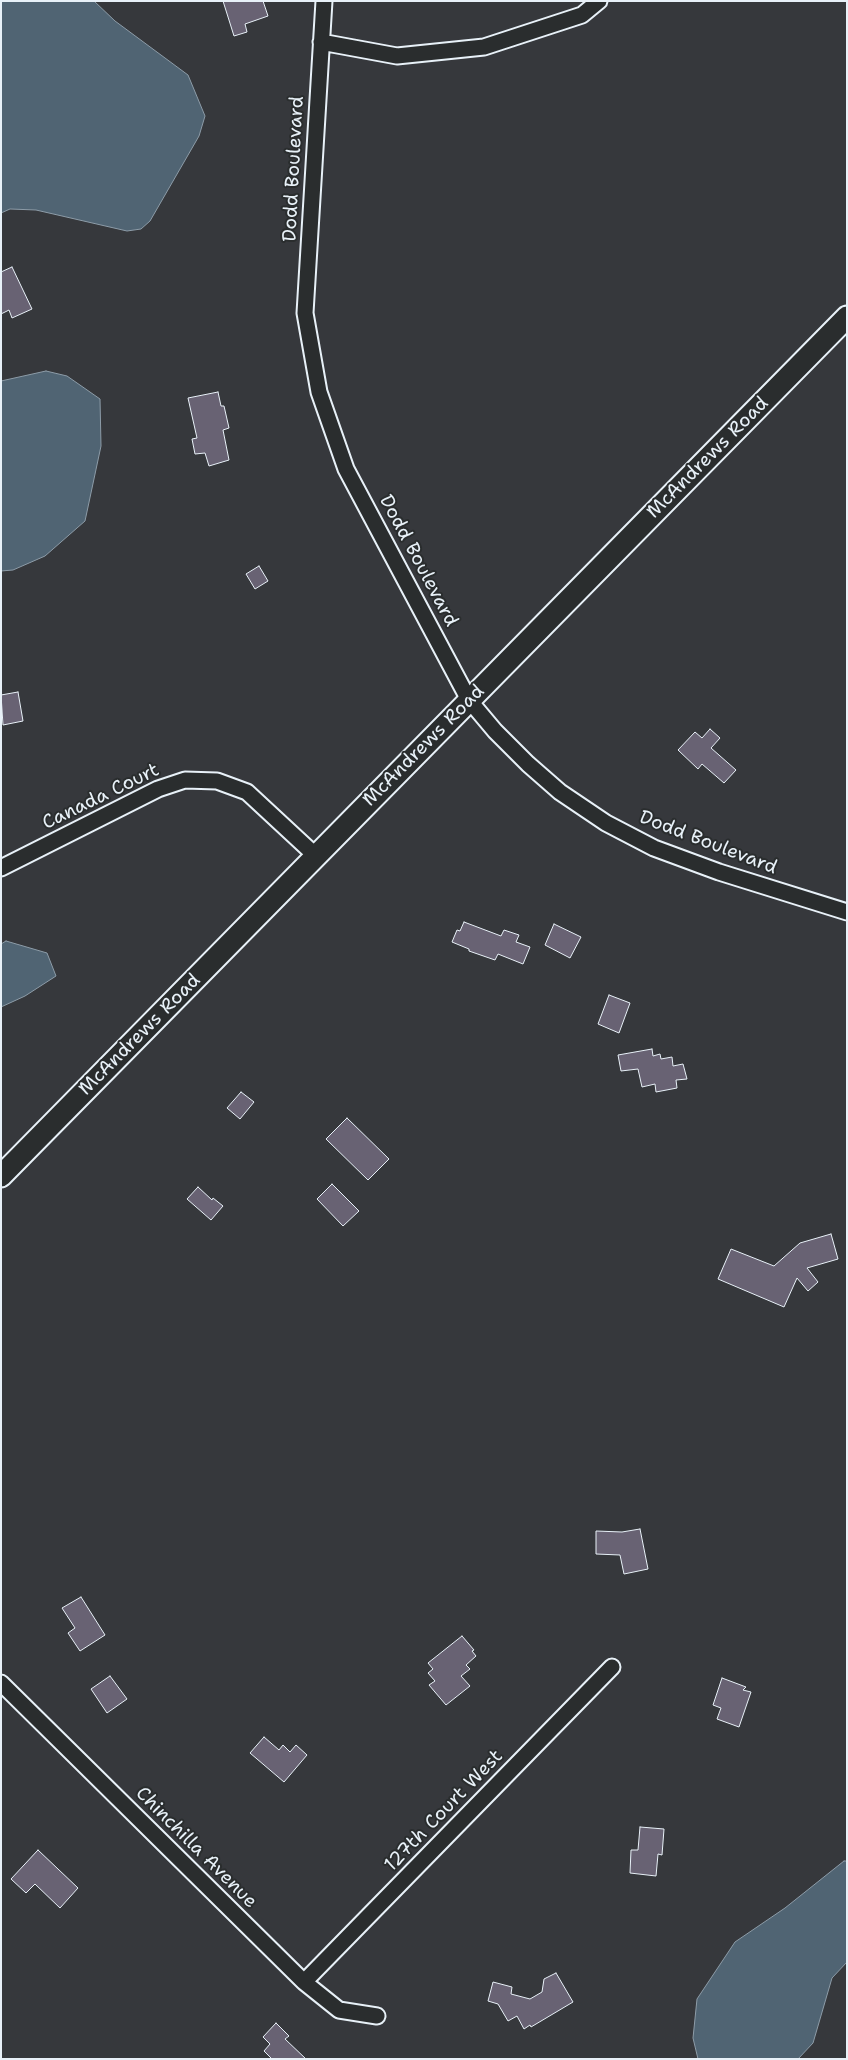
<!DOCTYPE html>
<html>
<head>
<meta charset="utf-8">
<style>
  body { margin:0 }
  #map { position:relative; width:848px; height:2060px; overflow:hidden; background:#36383c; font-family:"Shantell Sans",sans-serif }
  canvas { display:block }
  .frame { position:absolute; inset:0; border:2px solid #e8f1f8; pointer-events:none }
</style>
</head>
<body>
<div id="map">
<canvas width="848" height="2060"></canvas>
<div class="frame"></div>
</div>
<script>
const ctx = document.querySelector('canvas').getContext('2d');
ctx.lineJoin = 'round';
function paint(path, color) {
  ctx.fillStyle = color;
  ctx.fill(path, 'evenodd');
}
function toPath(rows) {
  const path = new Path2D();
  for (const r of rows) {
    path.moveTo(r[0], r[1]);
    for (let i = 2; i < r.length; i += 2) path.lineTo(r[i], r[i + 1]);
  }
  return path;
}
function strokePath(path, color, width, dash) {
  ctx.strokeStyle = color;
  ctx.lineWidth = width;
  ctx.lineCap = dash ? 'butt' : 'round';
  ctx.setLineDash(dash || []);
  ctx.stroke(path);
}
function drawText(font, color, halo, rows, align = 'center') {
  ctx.font = font + ' "Shantell Sans",sans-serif';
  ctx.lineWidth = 4;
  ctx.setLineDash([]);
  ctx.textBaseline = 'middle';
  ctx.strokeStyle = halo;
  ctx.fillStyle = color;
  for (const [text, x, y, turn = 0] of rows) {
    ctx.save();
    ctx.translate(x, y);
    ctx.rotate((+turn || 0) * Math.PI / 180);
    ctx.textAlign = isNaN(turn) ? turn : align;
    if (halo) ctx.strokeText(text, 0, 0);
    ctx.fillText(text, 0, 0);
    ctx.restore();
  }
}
const water = toPath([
  [1,1,94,1,115,21,188,75,205,116,199,136,150,221,141,229,127,231,36,210,10,209,1,213,1,1],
  [46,371,67,376,100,399,101,446,85,521,45,556,13,570,1,571,1,381,46,371],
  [6,941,47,953,56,976,25,996,1,1007,1,944,6,941],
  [844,1861,847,1861,847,1962,832,1978,813,2043,798,2059,698,2059,693,2038,697,1999,735,1942,785,1908,844,1861]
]);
const building = toPath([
  [223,1,263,1,268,16,245,24,247,32,234,36,223,1],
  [12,267,32,309,12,318,9,310,1,314,1,272,12,267],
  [218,392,221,406,224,406,229,428,223,430,229,460,209,466,205,453,195,454,192,439,197,438,188,398,218,392],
  [259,566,268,581,255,589,246,574,259,566],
  [18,692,23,721,3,725,1,695,18,692],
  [710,729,720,738,711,748,736,770,724,783,702,764,698,769,678,750,695,732,702,738,710,729],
  [464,922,501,936,504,930,519,935,516,942,530,947,523,964,498,954,495,960,469,951,469,949,452,942,457,930,460,931,464,922],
  [554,924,581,937,570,958,545,945,554,924],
  [609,995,630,1003,619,1033,598,1024,609,995],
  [652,1049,653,1056,660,1054,661,1059,672,1057,673,1066,683,1064,687,1079,676,1080,677,1088,656,1092,655,1084,642,1087,638,1069,621,1071,618,1055,652,1049],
  [241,1092,254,1102,240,1119,227,1108,241,1092],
  [347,1118,389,1159,368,1180,326,1139,347,1118],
  [332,1184,359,1211,343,1226,317,1199,332,1184],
  [198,1187,212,1200,213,1198,223,1206,211,1220,187,1199,198,1187],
  [831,1234,838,1259,807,1268,818,1282,808,1291,797,1278,784,1307,718,1279,731,1249,774,1266,800,1243,831,1234],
  [640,1529,648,1569,624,1574,620,1555,596,1554,596,1531,622,1532,640,1529],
  [81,1597,105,1635,80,1651,68,1633,75,1628,62,1608,81,1597],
  [462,1636,474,1650,472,1651,476,1656,466,1665,470,1669,461,1676,470,1686,446,1705,429,1685,435,1681,428,1673,433,1669,428,1663,462,1636],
  [110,1676,127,1699,107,1713,91,1689,110,1676],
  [722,1678,746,1687,743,1690,751,1692,739,1727,717,1719,721,1708,713,1705,722,1678],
  [264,1737,279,1750,283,1745,290,1752,296,1745,307,1755,284,1782,250,1753,264,1737],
  [640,1827,664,1829,662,1855,658,1854,656,1876,630,1873,631,1850,638,1850,640,1827],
  [38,1850,78,1888,60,1908,35,1884,26,1893,11,1879,38,1850],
  [556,1973,573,2002,531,2027,530,2025,524,2029,517,2016,508,2021,498,2004,488,2001,493,1982,512,1987,511,1994,530,1999,542,1992,544,1979,556,1973],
  [276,2023,289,2036,285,2039,306,2059,272,2059,264,2051,270,2044,263,2037,276,2023]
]);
const street = toPath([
  [324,1,305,313,319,392,346,469,469,700,495,731,528,764,560,792,606,823,654,848,719,872,847,912],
  [321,42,397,56,484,47,582,15,599,1],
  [1,868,158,789,185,780,217,781,247,792,316,856],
  [1,1683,304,1982,339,2010,377,2016],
  [304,1982,612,1667]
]);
const secondary = toPath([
  [1,1176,847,317]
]);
const streetNames = [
  ["Dodd Boulevard",294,169,-87],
  ["McAndrews Road",708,458,-45],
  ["Dodd Boulevard",418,561,62],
  ["McAndrews Road",424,746,-45],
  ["Canada Court",101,797,-26],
  ["Dodd Boulevard",708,843,21],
  ["McAndrews Road",140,1035,-45],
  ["127th Court West",444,1811,-46],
  ["Chinchilla Avenue",196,1848,45]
];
paint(water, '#506473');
strokePath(water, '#8d9ca8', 1);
paint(building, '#686273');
strokePath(building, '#e8f1f8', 1);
strokePath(street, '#e8f1f8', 19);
strokePath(secondary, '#e8f1f8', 25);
strokePath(street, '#2a2d2e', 15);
strokePath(secondary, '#2a2d2e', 21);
drawText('19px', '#e8f1f8', '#2a2d2e', streetNames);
</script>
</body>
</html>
